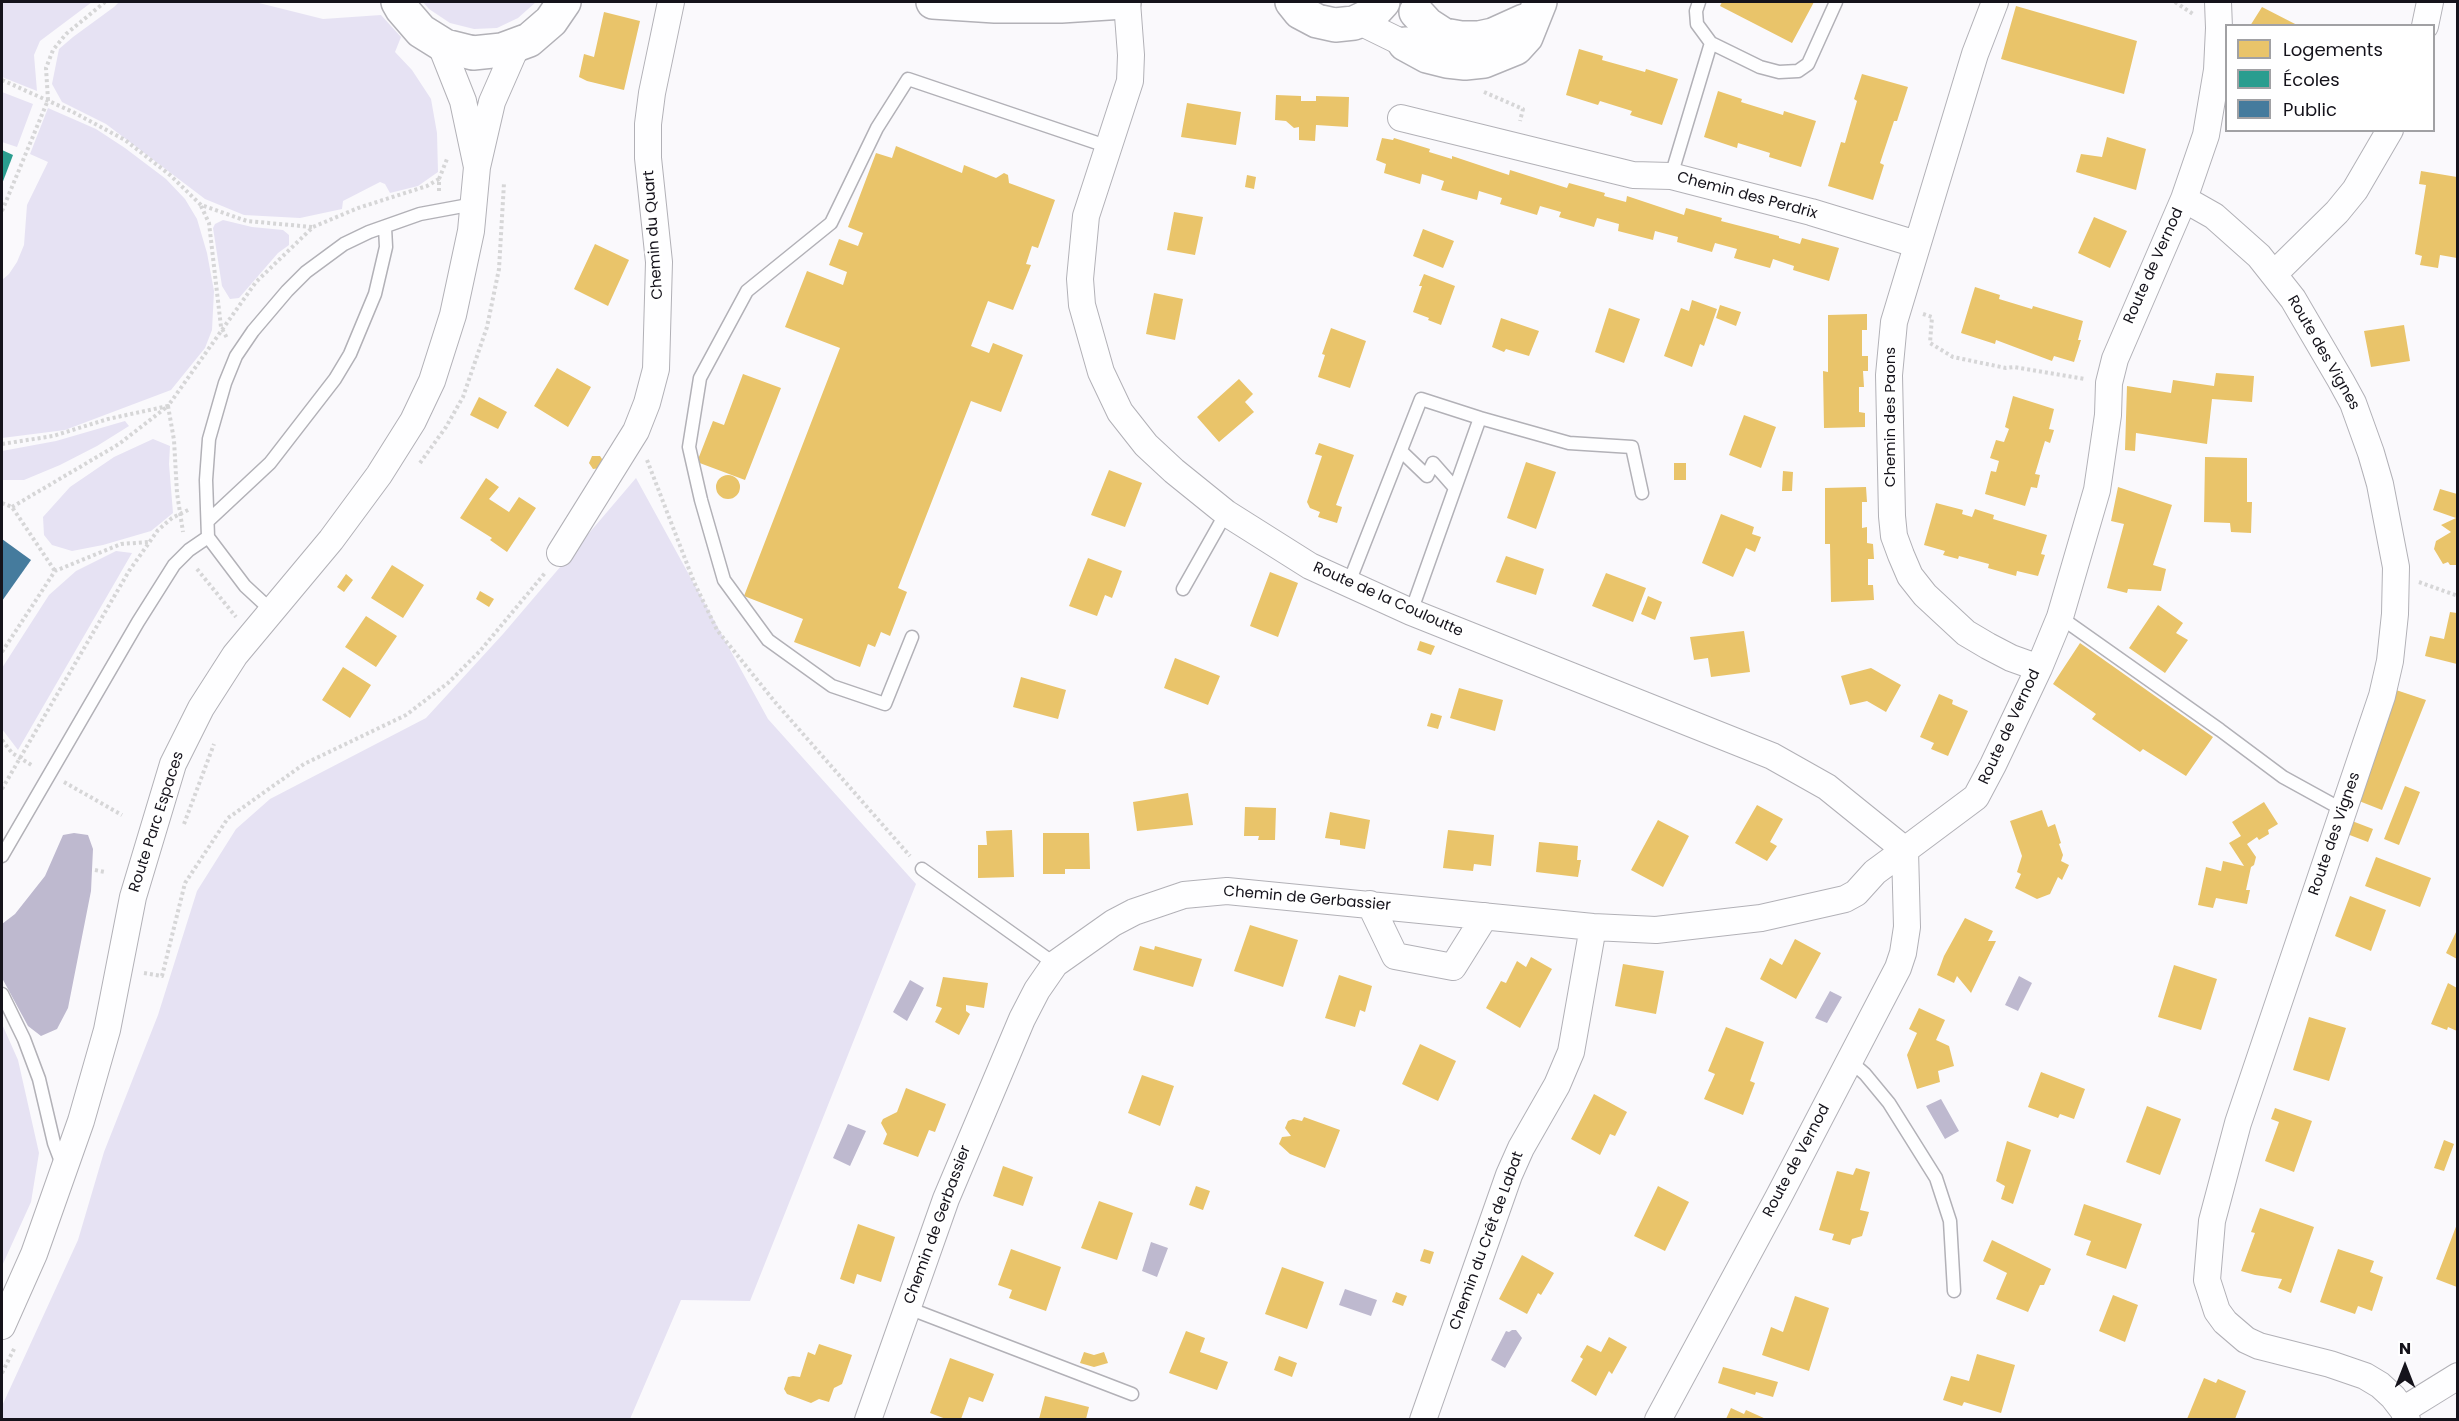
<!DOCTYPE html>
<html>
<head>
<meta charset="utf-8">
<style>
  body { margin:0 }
  #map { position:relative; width:2459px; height:1421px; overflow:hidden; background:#faf9fc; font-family:Poppins,sans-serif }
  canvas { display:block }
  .frame { position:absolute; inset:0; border:3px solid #15131b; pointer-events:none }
  .legend { position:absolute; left:2225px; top:24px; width:210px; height:108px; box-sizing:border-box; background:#fff; border:2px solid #a1a1a4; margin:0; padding:8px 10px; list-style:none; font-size:18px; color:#15131b }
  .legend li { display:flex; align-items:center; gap:12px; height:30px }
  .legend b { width:30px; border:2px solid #a1a1a4 }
  .north { position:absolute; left:2375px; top:1337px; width:60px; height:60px; -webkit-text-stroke:4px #fff; paint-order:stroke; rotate:0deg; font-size:16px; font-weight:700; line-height:24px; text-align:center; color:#15131b }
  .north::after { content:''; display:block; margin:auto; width:21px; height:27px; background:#15131b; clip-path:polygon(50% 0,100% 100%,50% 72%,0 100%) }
</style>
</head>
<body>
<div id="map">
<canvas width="2459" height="1421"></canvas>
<div class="frame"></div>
<ul class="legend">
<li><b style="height:16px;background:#e9c46a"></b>Logements</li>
<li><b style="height:16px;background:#2a9d8f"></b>Écoles</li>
<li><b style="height:16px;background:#457b9d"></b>Public</li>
</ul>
<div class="north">N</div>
</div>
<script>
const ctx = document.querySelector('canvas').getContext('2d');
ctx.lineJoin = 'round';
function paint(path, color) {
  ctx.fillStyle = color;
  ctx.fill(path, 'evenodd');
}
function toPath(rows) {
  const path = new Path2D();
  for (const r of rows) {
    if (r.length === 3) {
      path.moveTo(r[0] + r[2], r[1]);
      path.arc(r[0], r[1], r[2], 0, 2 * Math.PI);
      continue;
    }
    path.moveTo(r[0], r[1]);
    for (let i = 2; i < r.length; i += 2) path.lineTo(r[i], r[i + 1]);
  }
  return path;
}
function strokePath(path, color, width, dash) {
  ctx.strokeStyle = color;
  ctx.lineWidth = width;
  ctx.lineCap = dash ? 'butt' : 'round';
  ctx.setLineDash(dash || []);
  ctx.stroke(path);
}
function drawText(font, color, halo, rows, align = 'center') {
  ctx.font = font + ' Poppins,sans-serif';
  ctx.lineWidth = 6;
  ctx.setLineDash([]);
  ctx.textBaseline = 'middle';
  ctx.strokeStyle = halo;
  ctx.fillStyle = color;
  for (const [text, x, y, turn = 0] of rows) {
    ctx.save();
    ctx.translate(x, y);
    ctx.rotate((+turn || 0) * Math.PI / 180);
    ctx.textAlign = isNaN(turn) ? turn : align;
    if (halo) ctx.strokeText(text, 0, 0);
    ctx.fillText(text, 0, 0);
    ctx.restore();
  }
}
const green = toPath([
  [2,2,92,2,40,41,34,55,37,91,2,77],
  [119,2,255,2,323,19,381,15,401,37,395,52,412,70,431,99,437,133,438,172,418,186,390,193,385,184,380,182,343,201,342,209,300,218,244,215,205,199,106,124,62,102,52,84,59,49,73,37,114,7],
  [423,2,536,2,518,18,497,28,474,29,450,23,429,9],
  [2,92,33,104,17,147,2,142],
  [48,108,96,129,125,148,166,179,185,199,197,219,207,253,214,291,212,330,205,348,171,390,65,430,2,438,2,280,9,274,17,262,24,245,27,205,48,162,30,154],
  [223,220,252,227,283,230,289,235,289,245,278,253,239,298,230,299,222,286,213,228,215,224],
  [125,421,129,426,97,446,60,465,24,480,2,480,2,451,56,441],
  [153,439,170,446,169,464,173,513,151,531,103,545,72,551,52,545,44,535,43,517,70,487,114,457],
  [636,478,768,719,916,884,750,1301,681,1300,630,1419,2,1420,2,1406,78,1240,104,1152,158,1015,197,891,236,829,270,799,426,718,503,634],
  [116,551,132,553,18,750,2,729,2,668,49,595,76,571],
  [2,1024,18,1060,39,1153,31,1202,2,1266]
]);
const water = toPath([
  [74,833,88,835,93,849,91,891,68,1008,57,1029,41,1036,28,1026,2,978,2,924,15,914,45,876,63,835],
  [2019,976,2032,983,2018,1011,2005,1005],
  [910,980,924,988,907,1021,893,1012],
  [1830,991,1842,997,1827,1023,1815,1018],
  [1941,1099,1959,1131,1945,1139,1926,1106],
  [848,1124,866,1131,850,1166,833,1158],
  [1151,1242,1168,1248,1157,1277,1142,1271],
  [1345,1289,1377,1300,1371,1316,1339,1305],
  [1512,1330,1516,1330,1522,1338,1505,1368,1491,1360,1506,1331,1509,1332]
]);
const homes = toPath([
  [1722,2,1814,2,1792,43,1720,6],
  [2016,6,2137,41,2124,94,2001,59],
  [2262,7,2299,26,2250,26],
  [604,12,640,21,624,90,587,81,579,77,584,54,594,57],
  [1579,49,1603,56,1602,60,1645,72,1646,69,1678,79,1662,125,1630,115,1632,111,1600,101,1598,105,1566,95],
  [1862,74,1908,87,1897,121,1894,121,1880,163,1884,165,1873,200,1828,186,1841,142,1845,143,1857,101,1854,99],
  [1718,91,1742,99,1741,102,1783,115,1784,111,1816,121,1801,167,1769,157,1770,153,1738,143,1737,148,1704,137],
  [1276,95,1301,96,1301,101,1316,101,1316,96,1349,97,1348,127,1316,125,1315,141,1299,140,1299,127,1294,128,1286,121,1275,120],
  [1187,103,1241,112,1236,145,1181,137],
  [2107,137,2146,149,2136,190,2076,172,2081,154,2102,157],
  [1382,138,1393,140,1394,138,1430,149,1429,152,1452,159,1452,156,1509,175,1510,170,1567,188,1569,183,1605,193,1604,196,1626,202,1627,196,1684,215,1686,208,1722,218,1721,221,1779,236,1779,238,1800,244,1802,238,1839,248,1829,281,1793,270,1794,266,1773,259,1770,268,1734,258,1737,249,1715,243,1712,252,1677,242,1678,237,1655,231,1653,240,1618,231,1619,224,1597,218,1594,227,1559,217,1561,212,1540,206,1537,215,1500,204,1502,198,1479,191,1477,200,1441,190,1444,181,1432,177,1422,174,1420,184,1384,173,1386,164,1376,160],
  [896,146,962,173,964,165,996,178,1004,173,1008,175,1009,183,1055,200,1038,248,1032,246,1026,264,1031,265,1013,310,988,301,971,346,989,353,993,343,1023,355,1001,412,971,401,898,588,907,592,890,636,881,632,875,647,868,644,860,667,794,642,803,619,744,596,840,348,785,327,807,271,843,285,847,272,829,265,839,239,858,246,863,233,848,227,876,153,892,158],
  [2421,171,2457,177,2457,258,2440,255,2438,268,2420,265,2422,256,2415,254,2426,185,2419,184],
  [1247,175,1256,177,1254,189,1245,187],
  [1174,212,1203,217,1195,255,1167,250],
  [2094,217,2127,231,2110,268,2078,253],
  [1423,229,1454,241,1443,268,1413,256],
  [595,244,629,260,608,306,574,289],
  [1424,274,1455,286,1441,325,1428,320,1429,318,1413,312,1422,286,1419,286],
  [1975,287,2000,295,1999,299,2032,309,2033,306,2083,321,2078,340,2081,340,2074,362,2054,356,2052,361,1996,340,1995,344,1961,333],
  [1154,293,1183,299,1175,340,1146,334],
  [1692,300,1717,309,1704,346,1700,344,1692,367,1664,356,1681,308,1689,311],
  [1720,305,1741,312,1736,326,1716,318],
  [1609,308,1640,319,1624,363,1595,352],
  [1867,314,1867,330,1862,330,1862,356,1868,356,1868,371,1863,371,1864,387,1859,387,1859,412,1865,413,1865,427,1824,428,1823,371,1828,372,1828,315],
  [1501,318,1539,331,1529,356,1506,349,1504,352,1492,347],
  [2404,325,2410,361,2371,367,2364,331],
  [1331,328,1366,341,1350,388,1318,377,1325,355,1322,354],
  [557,368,591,387,568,427,534,406],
  [2216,373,2254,376,2252,402,2212,399,2207,444,2136,433,2135,451,2125,450,2127,386,2171,393,2173,380,2214,386],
  [743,374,781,388,745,480,697,462,713,421,724,425],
  [1239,379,1253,394,1245,402,1254,412,1219,442,1197,417],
  [2013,396,2054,409,2049,429,2054,430,2050,443,2045,441,2035,474,2040,475,2037,488,2031,487,2025,506,1985,494,1991,471,1996,472,1999,461,1990,458,1996,440,2004,442,2009,429,2005,427],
  [479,397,507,412,498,429,470,415],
  [1744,415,1776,427,1761,468,1729,455],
  [1319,443,1354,455,1336,505,1342,507,1337,523,1318,517,1320,512,1310,508,1307,502,1322,456,1315,454],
  [592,456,600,456,604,462,601,468,593,469,589,463],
  [2205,457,2247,458,2247,502,2252,502,2251,533,2231,532,2230,523,2204,522],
  [1526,462,1556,472,1536,529,1507,518],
  [1674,463,1686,463,1686,480,1674,480],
  [1109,470,1142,483,1125,527,1091,515],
  [1783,471,1793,472,1792,491,1782,491],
  [728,487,12],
  [486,478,499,487,489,499,509,512,519,497,536,508,507,552,490,540,492,538,460,518],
  [1866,487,1867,502,1862,502,1862,528,1867,527,1867,543,1873,544,1874,559,1868,559,1868,585,1873,585,1874,600,1831,602,1830,544,1825,544,1825,488],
  [2118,487,2172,505,2153,565,2166,569,2161,591,2128,589,2127,593,2107,588,2124,524,2111,521],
  [2440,489,2457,494,2457,565,2450,565,2448,562,2443,564,2434,549,2436,541,2451,532,2441,525,2456,518,2433,510],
  [1936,503,1963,510,1962,514,1972,517,1975,509,1994,515,1993,519,2047,535,2041,554,2045,555,2038,576,2017,571,2016,576,1988,568,1989,564,1959,556,1958,559,1943,555,1945,551,1924,545],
  [1721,514,1754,527,1752,534,1761,537,1755,552,1746,548,1733,577,1702,563],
  [1506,556,1544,569,1536,595,1496,582],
  [1088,558,1122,571,1112,598,1105,595,1097,616,1069,606],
  [392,565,424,585,403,618,371,598],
  [1270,572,1298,583,1278,637,1250,626],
  [1606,573,1646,588,1633,622,1592,606],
  [346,574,353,580,344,592,337,587],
  [480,591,494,599,489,607,476,599],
  [1648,596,1662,602,1655,620,1641,614],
  [2158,605,2183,623,2176,633,2188,640,2165,673,2129,648],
  [2450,612,2457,613,2457,664,2425,656,2430,636,2444,639],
  [366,616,397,636,376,667,345,647],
  [1744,631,1750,672,1711,677,1708,658,1694,660,1690,637],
  [1420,641,1435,646,1431,655,1417,650],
  [2080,643,2213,737,2186,776,2143,749,2140,752,2092,719,2096,714,2053,684],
  [1175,658,1220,676,1208,705,1164,688],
  [343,667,371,685,350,718,322,700],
  [1871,668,1901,685,1886,712,1867,701,1850,705,1841,676],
  [1021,677,1066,690,1058,719,1013,707],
  [1459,688,1503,700,1495,731,1450,718],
  [2396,690,2426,700,2382,810,2359,801],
  [1939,694,1953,700,1952,704,1968,711,1948,756,1931,749,1934,743,1920,737],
  [1431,713,1442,716,1438,729,1427,726],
  [2405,786,2420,792,2399,845,2384,839],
  [1188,793,1193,825,1137,831,1133,802],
  [2264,802,2278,824,2268,830,2269,834,2259,840,2257,837,2247,844,2256,857,2254,865,2251,867,2246,890,2250,890,2247,904,2216,898,2213,908,2198,905,2206,867,2221,871,2223,861,2244,866,2229,843,2241,836,2232,822],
  [1757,805,1783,819,1770,842,1777,846,1767,861,1735,843],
  [1245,807,1276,808,1275,840,1258,840,1259,836,1244,836],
  [2042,810,2048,827,2055,824,2061,843,2059,844,2063,855,2061,861,2069,865,2062,880,2058,877,2050,894,2037,899,2015,888,2021,874,2017,872,2022,856,2010,821],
  [1330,812,1370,820,1365,849,1340,845,1340,840,1325,838],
  [1658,820,1689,836,1663,887,1631,870],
  [2352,821,2373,829,2368,842,2347,834],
  [1012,830,1014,877,978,878,978,845,987,845,986,831],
  [1448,830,1494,835,1491,866,1474,864,1473,871,1443,868],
  [1043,833,1089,833,1090,869,1065,869,1065,874,1043,874],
  [1539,842,1578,846,1577,860,1581,860,1578,877,1536,872],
  [2376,857,2431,878,2420,907,2365,886],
  [2350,896,2386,910,2371,951,2335,936],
  [1965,918,1993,931,1988,941,1996,941,1971,993,1957,976,1954,983,1937,975,1944,956],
  [1250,925,1298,940,1283,987,1234,971],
  [2457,930,2457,959,2446,953],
  [1795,939,1821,953,1796,999,1760,979,1770,958,1782,965],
  [1140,946,1154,950,1155,946,1202,959,1193,987,1133,970],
  [1531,957,1552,969,1520,1028,1486,1008,1501,981,1506,983,1517,961,1526,967],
  [1623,964,1664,971,1656,1014,1615,1006],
  [2174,965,2217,979,2201,1030,2158,1017],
  [1339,975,1372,986,1365,1012,1360,1010,1355,1027,1325,1018],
  [943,977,988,983,984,1008,966,1005,966,1011,970,1014,959,1035,935,1022,942,1008,936,1006],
  [2448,983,2457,988,2457,1031,2448,1027,2447,1030,2431,1024],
  [1919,1008,1945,1020,1936,1040,1949,1046,1954,1066,1938,1071,1940,1082,1917,1089,1907,1055,1917,1033,1909,1029],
  [2309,1017,2346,1028,2329,1081,2293,1070],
  [1726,1027,1764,1042,1750,1081,1755,1083,1743,1115,1704,1099,1715,1074,1708,1071],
  [1420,1044,1456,1061,1438,1101,1402,1084],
  [2041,1072,2085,1089,2074,1119,2060,1114,2058,1118,2028,1107],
  [1142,1075,1174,1086,1160,1126,1128,1113],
  [906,1088,946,1104,935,1132,929,1130,918,1157,883,1144,887,1134,881,1123,883,1119,897,1112],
  [1594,1094,1627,1112,1615,1136,1610,1134,1600,1155,1571,1139],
  [2147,1106,2181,1119,2160,1175,2126,1162],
  [2275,1108,2312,1121,2294,1172,2265,1161,2279,1122,2271,1119],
  [1304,1117,1340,1130,1325,1168,1290,1154,1279,1144,1282,1137,1291,1136,1285,1128,1288,1121,1293,1119,1302,1121],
  [2444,1140,2454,1144,2444,1171,2434,1168],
  [2007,1141,2031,1150,2013,1204,2001,1199,2005,1186,1996,1181],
  [1003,1166,1033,1177,1023,1206,993,1196],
  [1856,1168,1870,1172,1860,1210,1869,1212,1862,1236,1852,1239,1850,1245,1832,1240,1834,1234,1819,1230,1837,1171,1853,1175],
  [1196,1186,1210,1191,1203,1210,1189,1205],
  [1658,1186,1689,1202,1665,1251,1634,1236],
  [1099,1201,1133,1213,1117,1260,1081,1248],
  [2084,1204,2142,1224,2126,1269,2086,1255,2091,1241,2074,1235],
  [2260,1208,2314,1227,2291,1293,2278,1288,2282,1279,2255,1275,2241,1271,2255,1233,2251,1232],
  [858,1224,895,1237,881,1282,857,1274,854,1284,840,1279],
  [2457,1224,2457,1287,2436,1279],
  [1992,1240,2051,1269,2044,1285,2040,1285,2028,1312,1996,1299,2007,1273,1983,1261],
  [1011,1249,1061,1267,1046,1311,1009,1298,1012,1290,998,1285],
  [1424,1249,1434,1252,1430,1264,1420,1261],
  [2338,1249,2374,1261,2370,1272,2383,1277,2372,1311,2358,1306,2355,1314,2320,1302],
  [1522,1255,1554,1273,1541,1295,1538,1293,1527,1314,1499,1299],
  [1282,1267,1324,1282,1307,1329,1265,1314],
  [1396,1292,1407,1296,1403,1306,1392,1302],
  [2113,1295,2138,1305,2125,1342,2099,1331],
  [1795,1296,1829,1308,1809,1371,1762,1355,1771,1327,1783,1332],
  [1186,1331,1205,1338,1200,1352,1228,1362,1217,1390,1169,1373],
  [1609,1337,1627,1347,1612,1374,1609,1371,1596,1396,1571,1381,1583,1359,1580,1357,1587,1345,1601,1352],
  [819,1344,852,1355,842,1384,834,1388,829,1402,819,1399,811,1403,787,1394,784,1389,788,1377,793,1376,800,1377,808,1352,815,1355],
  [1084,1352,1094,1355,1104,1352,1108,1363,1094,1367,1080,1363],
  [1977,1354,2015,1365,2001,1413,1964,1402,1962,1406,1943,1400,1951,1376,1969,1381],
  [1279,1356,1297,1363,1292,1377,1274,1370],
  [950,1358,994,1374,983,1402,969,1397,961,1419,946,1419,930,1413],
  [1723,1367,1778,1382,1773,1397,1756,1392,1755,1395,1718,1383],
  [2204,1378,2216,1383,2218,1379,2246,1391,2235,1419,2187,1419],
  [1045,1396,1089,1407,1086,1419,1039,1419],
  [1731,1408,1744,1414,1746,1410,1766,1419,1726,1419]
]);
const schools = toPath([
  [2,150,13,155,2,184]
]);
const public = toPath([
  [2,539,31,560,2,601]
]);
const path = toPath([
  [2175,2,2193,14],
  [2,80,73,112,125,140,170,175,201,205,247,221,312,227],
  [1484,92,1523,109,1520,121],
  [439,191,439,179,447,159],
  [201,206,209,223,221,327,227,338],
  [2,211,48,100,46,68,53,50,66,34,105,2],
  [1923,314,1932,317,1930,343,1953,357,2006,368,2014,367,2085,379],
  [2,444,53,436,108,419,168,406,256,282,313,227,358,208,427,186,439,179],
  [647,460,694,582,717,630,775,702,910,856],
  [420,463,446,427,463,397,487,327,499,269,504,183],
  [2,503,12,507,55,571],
  [12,507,119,444,168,406,174,440,177,493,183,532],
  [197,569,236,617],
  [2419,582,2458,596],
  [2,652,55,571,121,544,149,542],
  [2,740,12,753,33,766],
  [64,782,122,815],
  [2,789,129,571,158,530,172,518,190,509],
  [184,824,214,744],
  [95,870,105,872],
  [144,973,162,976,185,883,228,818,304,764,406,715,448,683,480,651,545,573],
  [2,1373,15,1347]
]);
const lane = toPath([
  [1699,2,1696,11,1697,24,1711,43,1760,67,1779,72,1798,71,1808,64,1836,2],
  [1671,176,1711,43],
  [1480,418,1569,443,1632,447,1642,493],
  [1401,451,1427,476,1433,463,1455,488],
  [209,520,270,463,335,379,350,354,375,294,386,247,385,227],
  [1348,585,1421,399,1480,418,1411,612],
  [1183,589,1226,513],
  [272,611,245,586,208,537,206,480,209,439,225,383,236,356,253,331,287,291,306,272,344,244,369,232,420,214,474,204],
  [2060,617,2220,730,2283,777,2343,810],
  [912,637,885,704,832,686,768,640,724,580,701,500,689,447,700,378,747,291,831,223,877,128,908,79,1109,147],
  [2,856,138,622,174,565,189,550,208,537],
  [922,869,1055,964],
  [2,994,24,1039,39,1079,54,1143,62,1164],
  [1850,1061,1865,1074,1889,1103,1936,1178,1950,1221,1954,1291],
  [908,1308,1132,1394]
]);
const street = toPath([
  [1995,2,1975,54,1894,322,1889,375,1892,516,1894,536,1901,555,1910,576,1925,595,1966,633,1988,646,2011,658,2039,668],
  [1358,21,1405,44],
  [2425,26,2430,2],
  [440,43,463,101,477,167,492,102,517,45],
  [1401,118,1633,175,1671,176,1811,212,1916,244],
  [2184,199,2214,216,2259,256,2293,299,2341,381,2353,403,2371,453,2380,484,2396,567,2395,614,2390,661,2382,696,2238,1123,2212,1221,2207,1280,2217,1311,2225,1322,2246,1340,2259,1346,2330,1364,2365,1376,2380,1385,2393,1397,2403,1410,2407,1420],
  [2274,274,2337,212,2355,190,2390,130],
  [560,553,636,431,647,403,656,369,659,262,648,158,648,124,652,93,671,2],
  [1370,904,1395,956,1453,967,1485,916],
  [2,1326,34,1254,81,1121,107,1030,133,897,173,764,201,708,235,655,331,540,379,475,413,421,432,381,453,315,471,231,477,167],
  [2403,1410,2458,1376],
  [868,1420,946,1199,1022,1019,1037,990,1055,964,1113,923,1134,912,1184,895,1227,891,1593,927,1656,930,1761,918,1845,899,1856,893,1875,872,1905,850,1827,787,1772,756,1411,612,1310,566,1226,513,1174,471,1146,445,1120,412,1101,372,1082,305,1080,279,1086,216,1130,81,1131,55,1127,2],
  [1423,1420,1509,1175,1521,1148,1557,1085,1571,1052,1593,927],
  [1658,1420,1778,1198,1898,968,1903,953,1907,927,1905,850,1976,797,1993,765,2039,668,2060,617,2097,490,2108,415,2109,383,2115,359,2184,199,2206,135,2217,70,2219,28,2218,2]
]);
const secondary = toPath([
  [398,2,402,9,421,31,445,46,473,53,502,50,529,40,551,21,564,2],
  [933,2,995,6,1061,6,1124,2],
  [1292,2,1300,12,1317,21,1335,25,1354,23,1371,15,1383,2],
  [1416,12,1427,24,1444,35,1461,38,1479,38,1493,35,1524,21],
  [1405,44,1427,56,1447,61,1465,63,1484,61,1516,48,1526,37,1540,2]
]);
const streetNames = [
  ["Chemin des Perdrix",1747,196,15],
  ["Chemin du Quart",654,235,-94],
  ["Route de Vernod",2154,266,-66],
  ["Route des Vignes",2323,353,60],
  ["Chemin des Paons",1891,417,-90],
  ["Route de la Couloutte",1388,600,24],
  ["Route de Vernod",2010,727,-65],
  ["Route Parc Espaces",157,822,-72],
  ["Route des Vignes",2335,834,-71],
  ["Chemin de Gerbassier",1307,899,5],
  ["Route de Vernod",1797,1161,-62],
  ["Chemin de Gerbassier",938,1225,-70],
  ["Chemin du Crêt de Labat",1487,1241,-70]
];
paint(green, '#e6e2f3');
paint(water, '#beb9cf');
paint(homes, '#e9c46a');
paint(schools, '#2a9d8f');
paint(public, '#457b9d');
strokePath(lane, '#b2b1b7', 15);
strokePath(street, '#b2b1b7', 28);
strokePath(secondary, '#b2b1b7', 36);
strokePath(path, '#d6d6d7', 4, [3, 3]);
strokePath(lane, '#fefeff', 12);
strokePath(street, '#fefeff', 26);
strokePath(secondary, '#fefeff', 33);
drawText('15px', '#15131b', '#fff', streetNames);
</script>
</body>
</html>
